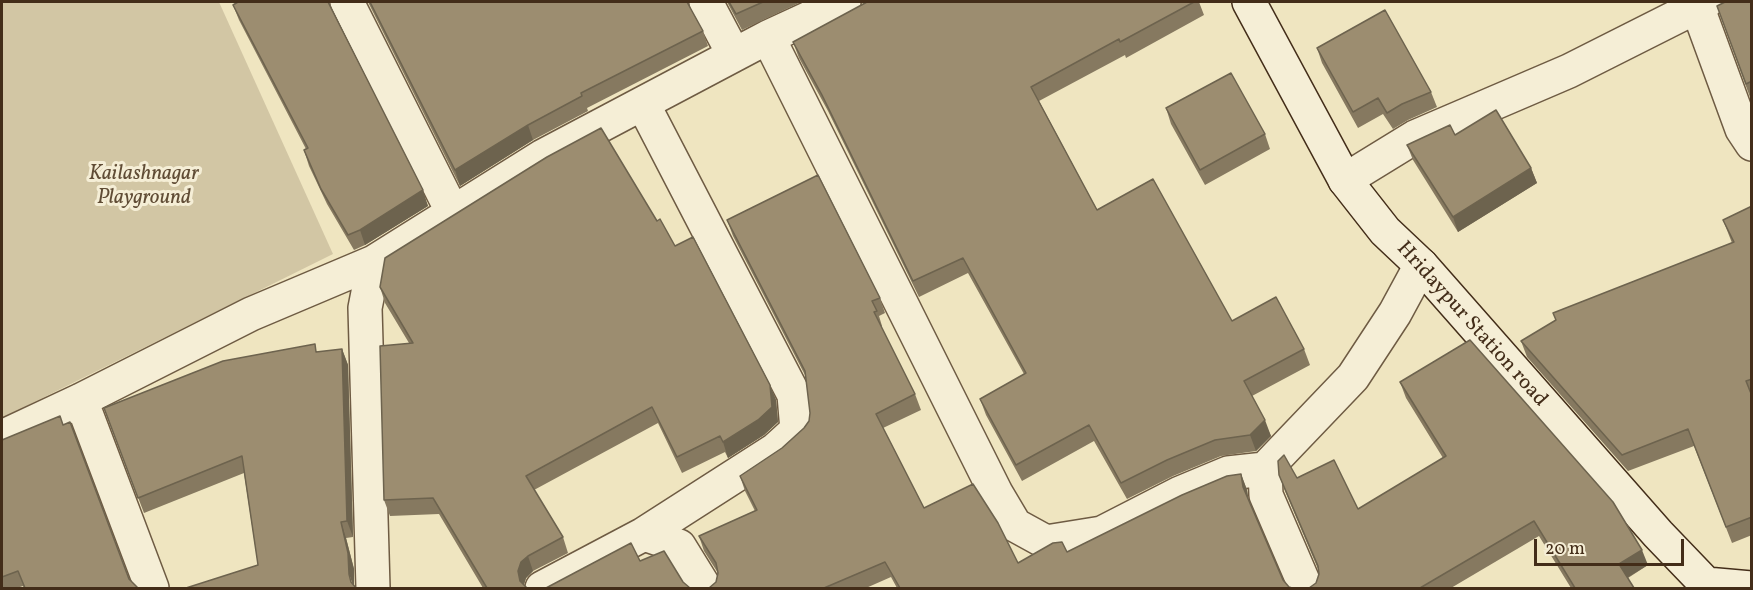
<!DOCTYPE html>
<html>
<head>
<meta charset="utf-8">
<style>
  body { margin:0 }
  #map { position:relative; width:1753px; height:590px; overflow:hidden; background:#efe5c0; font-family:Vollkorn,serif }
  canvas { display:block }
  .frame { position:absolute; inset:0; border:3px solid #432d19; pointer-events:none }
  .scale { position:absolute; left:1534px; top:539px; width:150px; height:27px; box-sizing:border-box; border:3px solid #432d19; border-top:0; padding-left:8px; font-size:18px; line-height:21px; white-space:nowrap; color:#432d19; -webkit-text-stroke:4px #f5eed6; paint-order:stroke }
</style>
</head>
<body>
<div id="map">
<canvas width="1753" height="590"></canvas>
<div class="frame"></div>
<div class="scale">20 m</div>
</div>
<script>
const ctx = document.querySelector('canvas').getContext('2d');
ctx.lineJoin = 'round';
function paint(path, color) {
  ctx.fillStyle = color;
  ctx.fill(path, 'evenodd');
}
function toPath(rows) {
  const path = new Path2D();
  for (const r of rows) {
    path.moveTo(r[0], r[1]);
    for (let i = 2; i < r.length; i += 2) path.lineTo(r[i], r[i + 1]);
  }
  return path;
}
function strokePath(path, color, width, dash) {
  ctx.strokeStyle = color;
  ctx.lineWidth = width;
  ctx.lineCap = dash ? 'butt' : 'round';
  ctx.setLineDash(dash || []);
  ctx.stroke(path);
}
function drawText(font, color, halo, rows, align = 'center') {
  ctx.font = font + ' Vollkorn,serif';
  ctx.lineWidth = 6;
  ctx.setLineDash([]);
  ctx.textBaseline = 'middle';
  ctx.strokeStyle = halo;
  ctx.fillStyle = color;
  for (const [text, x, y, turn = 0] of rows) {
    ctx.save();
    ctx.translate(x, y);
    ctx.rotate((+turn || 0) * Math.PI / 180);
    ctx.textAlign = isNaN(turn) ? turn : align;
    if (halo) ctx.strokeText(text, 0, 0);
    ctx.fillText(text, 0, 0);
    ctx.restore();
  }
}
const green = toPath([
  [2,2,219,2,333,254,2,418]
]);
const street = toPath([
  [347,2,453,213],
  [706,2,734,55],
  [1697,6,1742,129,1752,144],
  [768,37,996,493,1015,525,1046,542,1102,533,1180,493,1228,473,1265,469],
  [643,104,794,395,797,430,775,450,644,534],
  [1345,180,1415,137,1569,71,1706,2],
  [81,400,152,588],
  [2,437,81,400,251,314,374,262],
  [373,588,365,308,374,262,543,156,768,37,844,2],
  [542,588,644,534,679,546,705,588],
  [1306,588,1266,495,1265,469,1353,377,1395,313,1421,265]
]);
const secondary = toPath([
  [1249,2,1345,180,1385,231,1421,265,1658,534,1706,584,1751,588]
]);
const wall = toPath([
  [235,2,329,2,428,206,365,245,354,250,327,204,309,166,304,150,306,149,239,20,233,5,236,3],
  [368,2,687,2,703,31,708,46,587,108,588,111,533,140,460,186],
  [727,2,801,2,742,30],
  [867,2,1199,2,1204,15,1126,58,1125,55,1039,101,1097,210,1232,321,1304,349,1310,365,1252,396,1271,436,1256,451,1221,456,1173,476,1127,499,1094,441,1022,481,986,415,980,399,1024,374,968,273,919,297,828,111,799,58,793,42],
  [1752,2,1751,100,1717,6],
  [1317,48,1431,92,1437,107,1408,120,1393,129,1383,114,1358,128,1322,63],
  [1166,108,1265,134,1270,149,1205,185,1171,124],
  [1455,135,1531,168,1537,183,1458,232,1413,160,1407,145],
  [1752,206,1752,535,1732,543,1694,446,1628,471,1527,357,1521,341,1556,320,1732,243,1723,220],
  [727,220,880,298,885,313,879,316,882,326,881,327,915,394,921,410,883,428,924,508,1018,563,1067,552,1241,474,1247,490,1248,499,1283,580,1289,587,1292,588,897,588,891,577,866,588,709,588,716,582,718,573,704,551,699,536,755,511,745,491,740,476,782,448,804,428,809,421,810,413,806,377,733,236],
  [657,221,770,385,776,400,778,422,764,435,728,458,725,452,682,473,658,423,534,490,563,537,568,553,533,571,526,578,524,585,527,588,483,588,439,514,390,516,384,500,409,343,385,303,380,287],
  [342,349,348,365,353,537,346,538,354,569,258,565,244,473,144,513,104,408,318,352],
  [1400,382,1648,565,1628,578,1634,588,1571,588,1539,536,1451,588,1309,588,1316,583,1319,574,1318,569,1285,491,1279,475,1297,478,1358,509,1443,458,1406,398],
  [2,440,129,579,138,588,24,588,23,586,17,588,2,588]
]);
const shadedWall = toPath([
  [528,125,533,140,460,186,455,170],
  [1531,168,1537,183,1458,232,1453,217],
  [423,190,428,206,365,245,360,230],
  [342,349,348,365,353,537,347,521],
  [770,385,776,400,778,422,764,435,728,458,723,442],
  [1265,420,1271,436,1256,451,1250,435],
  [1241,474,1247,490,1249,502,1243,487],
  [341,522,346,538,354,569,354,588,349,574],
  [1642,550,1648,565,1625,579,1619,564],
  [528,556,533,571,526,578,523,587,520,581,518,571,521,562]
]);
const building = toPath([
  [237,2,328,2,423,190,360,230,348,235,321,189,304,150,308,148,233,5,238,2,237,2],
  [370,2,687,2,703,31,581,93,582,96,528,125,455,170,370,2],
  [729,2,763,2,736,14,729,2],
  [867,2,1194,2,1120,42,1119,39,1031,87,1097,210,1153,179,1232,321,1276,297,1304,349,1244,381,1265,420,1250,435,1215,440,1167,460,1121,483,1089,425,1016,465,980,399,1026,373,963,258,913,281,822,95,793,42,867,2],
  [1725,2,1752,2,1752,81,1746,84,1717,6,1725,2],
  [1385,10,1431,92,1402,104,1387,113,1378,98,1353,112,1317,48,1385,10],
  [1231,73,1265,134,1200,170,1166,108,1231,73],
  [1496,110,1531,168,1453,217,1407,145,1450,125,1455,135,1496,110],
  [601,128,657,221,660,219,675,246,693,237,770,385,772,407,758,420,723,442,720,436,677,457,652,407,526,476,563,537,528,556,521,562,518,571,520,581,527,588,487,588,433,498,384,500,380,346,413,343,380,287,385,258,547,157,601,128],
  [818,175,880,298,872,301,877,311,874,312,915,394,876,414,924,508,973,484,998,523,1018,563,1053,543,1062,542,1067,552,1182,495,1227,476,1241,474,1243,487,1283,580,1289,587,1292,588,900,588,885,562,824,588,709,588,716,582,718,573,716,563,699,536,757,510,740,476,782,448,804,428,809,421,810,413,805,371,727,220,818,175],
  [1752,206,1752,379,1746,381,1752,396,1752,517,1726,527,1688,429,1622,455,1521,341,1556,320,1553,313,1734,242,1723,220,1752,206],
  [1470,340,1613,502,1642,550,1619,564,1634,588,1575,588,1534,521,1420,588,1309,588,1316,583,1319,574,1318,566,1279,475,1278,461,1284,455,1297,478,1334,460,1358,509,1446,456,1400,382,1470,340],
  [315,344,316,352,342,349,347,521,341,522,348,553,349,574,351,582,356,588,186,588,258,565,242,456,138,498,104,408,223,361,315,344],
  [60,416,63,425,70,422,129,579,138,588,25,588,18,571,2,577,2,440,60,416],
  [631,543,640,561,664,551,683,582,690,588,546,588,631,543]
]);
const parkNames = [
  ["Kailashnagar",144,175],
  ["Playground",144,199]
];
const streetNames = [
  ["Hridaypur Station road",1471,325,48]
];
paint(green, '#d2c6a4');
strokePath(street, '#6e5b43', 36);
strokePath(secondary, '#432d19', 36);
strokePath(street, '#f5eed6', 33);
strokePath(secondary, '#f5eed6', 33);
paint(wall, '#867960');
paint(shadedWall, '#6d634e');
paint(building, '#9c8d70');
strokePath(building, '#6d634e', 1.5);
drawText('italic 21px', '#604c35', '#f5eed6', parkNames);
drawText('21px', '#432d19', '#f5eed6', streetNames);
</script>
</body>
</html>
